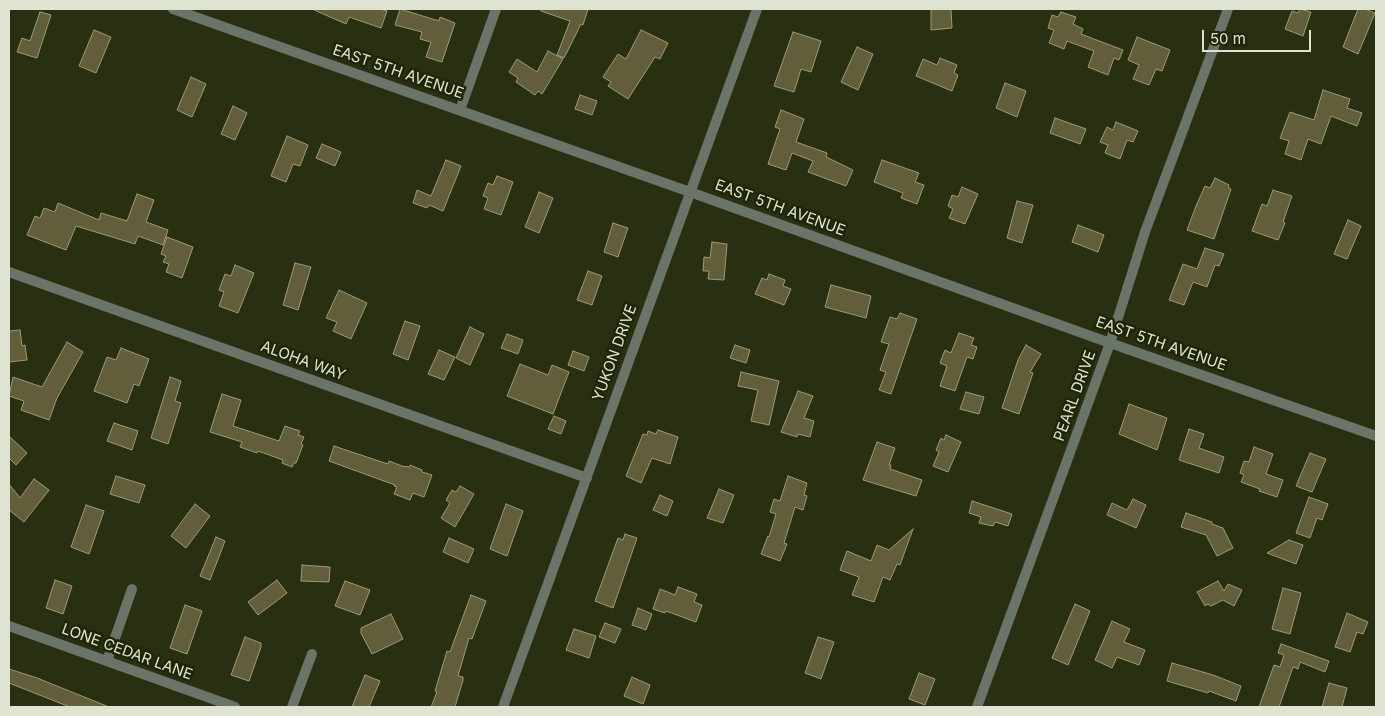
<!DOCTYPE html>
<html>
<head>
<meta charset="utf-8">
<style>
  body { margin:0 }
  #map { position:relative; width:1385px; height:716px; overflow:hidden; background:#293012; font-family:Inter,sans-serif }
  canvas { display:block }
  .frame { position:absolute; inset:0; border:10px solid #dfe4d2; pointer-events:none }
  .scale { position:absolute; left:1202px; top:30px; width:109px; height:22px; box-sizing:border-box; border:2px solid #dfe4d2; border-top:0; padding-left:6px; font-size:15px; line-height:18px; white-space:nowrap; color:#dfe4d2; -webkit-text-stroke:4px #1f2607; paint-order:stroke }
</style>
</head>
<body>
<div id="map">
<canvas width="1385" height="716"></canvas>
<div class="frame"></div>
<div class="scale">50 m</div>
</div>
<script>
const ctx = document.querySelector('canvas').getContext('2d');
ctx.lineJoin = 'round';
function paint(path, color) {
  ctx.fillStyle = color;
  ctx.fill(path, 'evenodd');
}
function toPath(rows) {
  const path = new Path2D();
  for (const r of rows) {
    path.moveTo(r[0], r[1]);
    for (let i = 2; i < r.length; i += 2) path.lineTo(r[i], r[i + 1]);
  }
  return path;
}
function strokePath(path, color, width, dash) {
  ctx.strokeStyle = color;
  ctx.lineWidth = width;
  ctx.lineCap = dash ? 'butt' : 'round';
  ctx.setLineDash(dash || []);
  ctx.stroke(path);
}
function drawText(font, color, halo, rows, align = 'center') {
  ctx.font = font + ' Inter,sans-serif';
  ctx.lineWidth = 5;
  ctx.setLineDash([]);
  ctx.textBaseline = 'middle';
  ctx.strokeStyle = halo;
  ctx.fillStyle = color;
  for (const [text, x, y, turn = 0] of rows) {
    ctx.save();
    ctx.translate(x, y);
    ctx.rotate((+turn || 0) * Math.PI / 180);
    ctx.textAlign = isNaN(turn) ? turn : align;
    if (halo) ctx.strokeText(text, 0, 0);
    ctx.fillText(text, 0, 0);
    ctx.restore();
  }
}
const building = toPath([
  [312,9,380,9,387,11,381,28,349,17,346,24,312,9],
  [400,9,439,21,440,17,455,23,442,62,426,57,431,42,420,39,422,32,395,25,400,9],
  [541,9,588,9,583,25,581,24,564,58,557,55,570,21,541,11,541,9],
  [931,9,951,9,952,28,931,30,931,9],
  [1300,9,1311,12,1303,36,1285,29,1292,11,1298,13,1300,9],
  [1358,9,1365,9,1375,13,1358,54,1343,47,1358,9],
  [40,12,51,15,37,58,17,52,22,38,30,41,40,12],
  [1061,12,1076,17,1073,24,1083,29,1081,34,1123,50,1119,60,1114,58,1108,75,1088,67,1094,51,1067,41,1064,49,1049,43,1054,30,1048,28,1052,15,1058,17,1061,12],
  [94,30,111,37,96,73,79,66,94,30],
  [641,30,668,43,660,59,655,57,628,99,608,86,611,82,603,77,618,54,626,59,641,30],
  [793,32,821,41,811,72,801,69,794,92,774,86,793,32],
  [1137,37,1170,50,1162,71,1156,69,1149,85,1133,79,1139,65,1128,60,1137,37],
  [857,47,873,54,858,90,841,82,857,47],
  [548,51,563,59,542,94,538,91,535,95,516,82,518,78,509,72,517,59,537,72,548,51],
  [940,58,957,65,954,73,958,75,952,91,916,76,923,59,937,65,940,58],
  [191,77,206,84,192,117,177,110,191,77],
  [1005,83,1026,91,1017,117,996,108,1005,83],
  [1323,90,1350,99,1347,108,1362,113,1357,126,1331,116,1321,144,1308,139,1301,160,1285,154,1289,141,1280,138,1290,112,1314,120,1323,90],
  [580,95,597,101,592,115,575,109,580,95],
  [233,106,247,113,235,140,221,134,233,106],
  [781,110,804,119,796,142,827,153,826,157,853,170,846,186,808,172,813,161,792,153,786,170,768,164,780,129,775,127,781,110],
  [1055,118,1086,129,1080,144,1050,133,1055,118],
  [1116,122,1138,131,1133,142,1127,140,1120,159,1105,153,1108,145,1100,142,1107,127,1113,130,1116,122],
  [287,136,308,145,300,166,293,164,286,182,271,176,287,136],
  [322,144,341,152,335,166,316,158,322,144],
  [446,160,461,166,443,211,429,205,427,208,413,203,417,190,431,196,446,160],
  [882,160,919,173,915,182,924,185,917,204,901,198,903,193,874,182,882,160],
  [497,176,513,182,501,215,484,209,488,198,483,196,488,183,493,185,497,176],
  [1215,178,1229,185,1228,187,1231,189,1214,239,1187,230,1196,206,1205,186,1210,188,1215,178],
  [962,187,978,194,965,224,949,218,953,209,948,206,952,195,958,197,962,187],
  [1273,190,1292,196,1283,222,1285,223,1278,240,1252,231,1262,204,1267,206,1273,190],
  [539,192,553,198,539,233,525,227,539,192],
  [137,194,154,200,146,222,168,230,163,245,138,236,135,244,76,226,66,250,27,235,35,216,40,218,44,208,55,212,58,203,99,220,101,213,127,221,137,194],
  [1017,201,1033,205,1022,243,1007,238,1017,201],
  [1348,220,1361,226,1347,259,1334,254,1348,220],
  [613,223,628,228,618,257,604,252,613,223],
  [1078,225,1104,235,1098,252,1072,242,1078,225],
  [167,237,193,247,182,278,166,272,169,264,163,262,166,256,161,254,167,237],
  [712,242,727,244,724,280,708,279,709,271,703,271,704,257,710,258,712,242],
  [1205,248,1224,254,1219,266,1215,265,1207,287,1193,282,1184,305,1169,300,1183,264,1197,269,1205,248],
  [295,263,311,267,298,310,283,305,295,263],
  [235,265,254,273,238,313,219,306,224,292,219,290,225,274,231,276,235,265],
  [588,271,602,276,592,305,577,300,588,271],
  [769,274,785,280,783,286,791,289,784,305,755,294,762,278,767,280,769,274],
  [831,285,871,296,866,318,825,307,831,285],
  [339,290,367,303,351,339,333,331,337,322,326,318,339,290],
  [900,313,917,319,891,394,879,390,886,372,880,370,889,344,881,342,890,317,897,319,900,313],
  [405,321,420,326,408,360,393,354,405,321],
  [470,327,484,334,470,365,456,358,470,327],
  [20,330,22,346,25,345,27,360,9,362,9,331,20,330],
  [959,333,974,338,971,345,977,347,973,359,967,357,955,391,940,386,947,366,940,363,945,350,951,353,959,333],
  [507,334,523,340,518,354,501,348,507,334],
  [67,342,83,352,57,398,49,420,21,410,24,401,9,396,13,377,42,387,67,342],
  [735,345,750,350,746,363,730,358,735,345],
  [1026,345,1041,354,1030,372,1033,373,1019,414,1002,408,1018,360,1026,345],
  [121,348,149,359,139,386,134,384,127,403,94,391,107,357,116,360,121,348],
  [439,350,455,357,444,380,428,374,439,350],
  [573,351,589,357,584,371,568,365,573,351],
  [520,364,548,375,552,365,569,372,553,414,507,396,520,364],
  [741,372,779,381,769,425,751,421,758,390,738,386,741,372],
  [170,377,181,381,175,401,181,403,168,444,151,438,170,377],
  [798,391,813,396,804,418,814,421,810,437,798,434,797,437,781,432,798,391],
  [966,392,984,397,979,414,960,409,966,392],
  [222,394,241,400,233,426,279,441,285,426,300,431,298,435,304,437,301,444,303,445,296,463,294,463,292,467,282,463,283,460,258,451,257,453,240,447,242,442,210,432,222,394],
  [1129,404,1167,418,1157,450,1119,434,1129,404],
  [554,416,566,421,561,434,548,429,554,416],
  [114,423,138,431,132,450,107,441,114,423],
  [1189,429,1204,434,1199,448,1224,457,1219,473,1179,460,1189,429],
  [658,430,678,437,670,464,652,458,641,483,626,476,643,434,647,435,648,431,656,434,658,430],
  [946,435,961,442,948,472,933,466,939,452,936,450,941,438,944,440,946,435],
  [9,436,27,453,16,465,9,458,9,436],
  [877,442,895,448,889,465,891,465,890,469,922,480,916,496,863,480,877,442],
  [334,446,388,464,389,461,402,466,409,467,410,465,422,470,422,472,432,475,424,497,413,493,410,500,394,494,397,487,394,486,395,485,329,461,334,446],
  [1254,447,1273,454,1266,474,1283,480,1277,497,1259,491,1260,489,1241,482,1244,475,1240,473,1244,461,1249,462,1254,447],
  [1310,453,1326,459,1312,492,1296,486,1310,453],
  [116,476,145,485,139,503,110,494,116,476],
  [788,476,807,483,804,495,807,496,803,510,795,507,784,543,787,544,780,561,761,554,768,536,769,537,776,514,770,512,774,499,780,501,788,476],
  [34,479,49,490,24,522,9,510,9,484,20,498,34,479],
  [460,486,474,494,455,527,441,518,450,503,446,500,452,490,456,492,460,486],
  [719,489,734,495,723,523,707,518,719,489],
  [660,495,673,501,667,516,653,510,660,495],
  [1309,497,1328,504,1322,520,1317,518,1310,538,1296,533,1309,497],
  [1133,499,1146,505,1136,528,1107,515,1112,503,1127,510,1133,499],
  [972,501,1012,514,1008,526,995,522,993,526,979,523,981,517,969,513,972,501],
  [195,504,210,516,186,548,171,536,195,504],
  [506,504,523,511,507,556,490,549,506,504],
  [86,505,104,511,89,554,71,547,86,505],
  [1186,513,1212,522,1212,524,1223,528,1233,548,1217,556,1206,535,1181,527,1186,513],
  [913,529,900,565,897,564,890,580,883,577,874,602,852,595,859,577,840,570,847,551,871,561,877,545,889,550,913,529],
  [625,534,637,538,613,608,595,601,618,538,623,540,625,534],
  [216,537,225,541,210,580,200,576,216,537],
  [449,538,474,549,468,563,443,552,449,538],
  [1289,540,1303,545,1296,564,1267,553,1289,540],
  [302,565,330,567,329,582,301,581,302,565],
  [55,580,72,586,63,614,46,608,55,580],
  [277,580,287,593,258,615,248,602,277,580],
  [345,581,370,590,360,615,335,606,345,581],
  [1218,581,1224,591,1228,584,1242,590,1234,606,1223,600,1211,606,1208,604,1205,606,1197,592,1218,581],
  [678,587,697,594,694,602,702,605,696,622,666,611,665,613,653,609,660,589,675,595,678,587],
  [1283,588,1301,593,1290,634,1272,629,1283,588],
  [471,595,486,601,472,639,469,638,458,676,463,677,463,680,455,707,431,707,437,692,435,691,447,651,450,652,471,595],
  [1075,604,1090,611,1068,665,1052,658,1075,604],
  [185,605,202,611,187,654,170,648,185,605],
  [638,608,652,614,646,630,632,625,638,608],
  [1347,613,1368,622,1363,634,1357,632,1350,652,1335,647,1347,613],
  [391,614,403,639,372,654,361,633,361,628,391,614],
  [1112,621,1130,629,1124,642,1145,650,1139,665,1117,657,1112,668,1095,660,1112,621],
  [605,623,621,629,615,643,599,637,605,623],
  [574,629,596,636,589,658,566,650,574,629],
  [245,637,261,643,261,647,249,681,231,675,245,637],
  [818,637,834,642,821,679,805,673,818,637],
  [1281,644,1329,661,1325,672,1300,662,1298,669,1293,667,1279,707,1259,707,1274,665,1280,667,1284,655,1278,653,1281,644],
  [1172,663,1213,675,1241,686,1236,701,1209,691,1208,693,1167,681,1172,663],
  [9,669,37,678,109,707,70,707,9,683,9,669],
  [919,673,935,679,925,705,909,699,919,673],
  [365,675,380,681,369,707,352,707,365,675],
  [632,677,650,685,643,704,624,696,632,677],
  [1329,683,1347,688,1342,707,1322,707,1329,683]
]);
const minor = toPath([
  [460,110,496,9],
  [9,272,587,478],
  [9,626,235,707],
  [107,661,132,589],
  [292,707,312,654],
  [503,707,757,9],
  [977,707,1110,343,1145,232,1228,9]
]);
const tertiary = toPath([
  [173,9,690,192,1110,343,1376,436]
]);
const streetNames = [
  ["EAST 5TH AVENUE",398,72,19],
  ["EAST 5TH AVENUE",780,208,20],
  ["EAST 5TH AVENUE",1161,344,19],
  ["YUKON DRIVE",615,353,-70],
  ["ALOHA WAY",303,361,20],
  ["PEARL DRIVE",1075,396,-70],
  ["LONE CEDAR LANE",127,652,20]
];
paint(building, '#625e3c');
strokePath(building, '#9e9a77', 1);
strokePath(minor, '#6b7468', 10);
strokePath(tertiary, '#6b7468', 10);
drawText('15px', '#dfe4d2', '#1f2607', streetNames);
</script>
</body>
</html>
